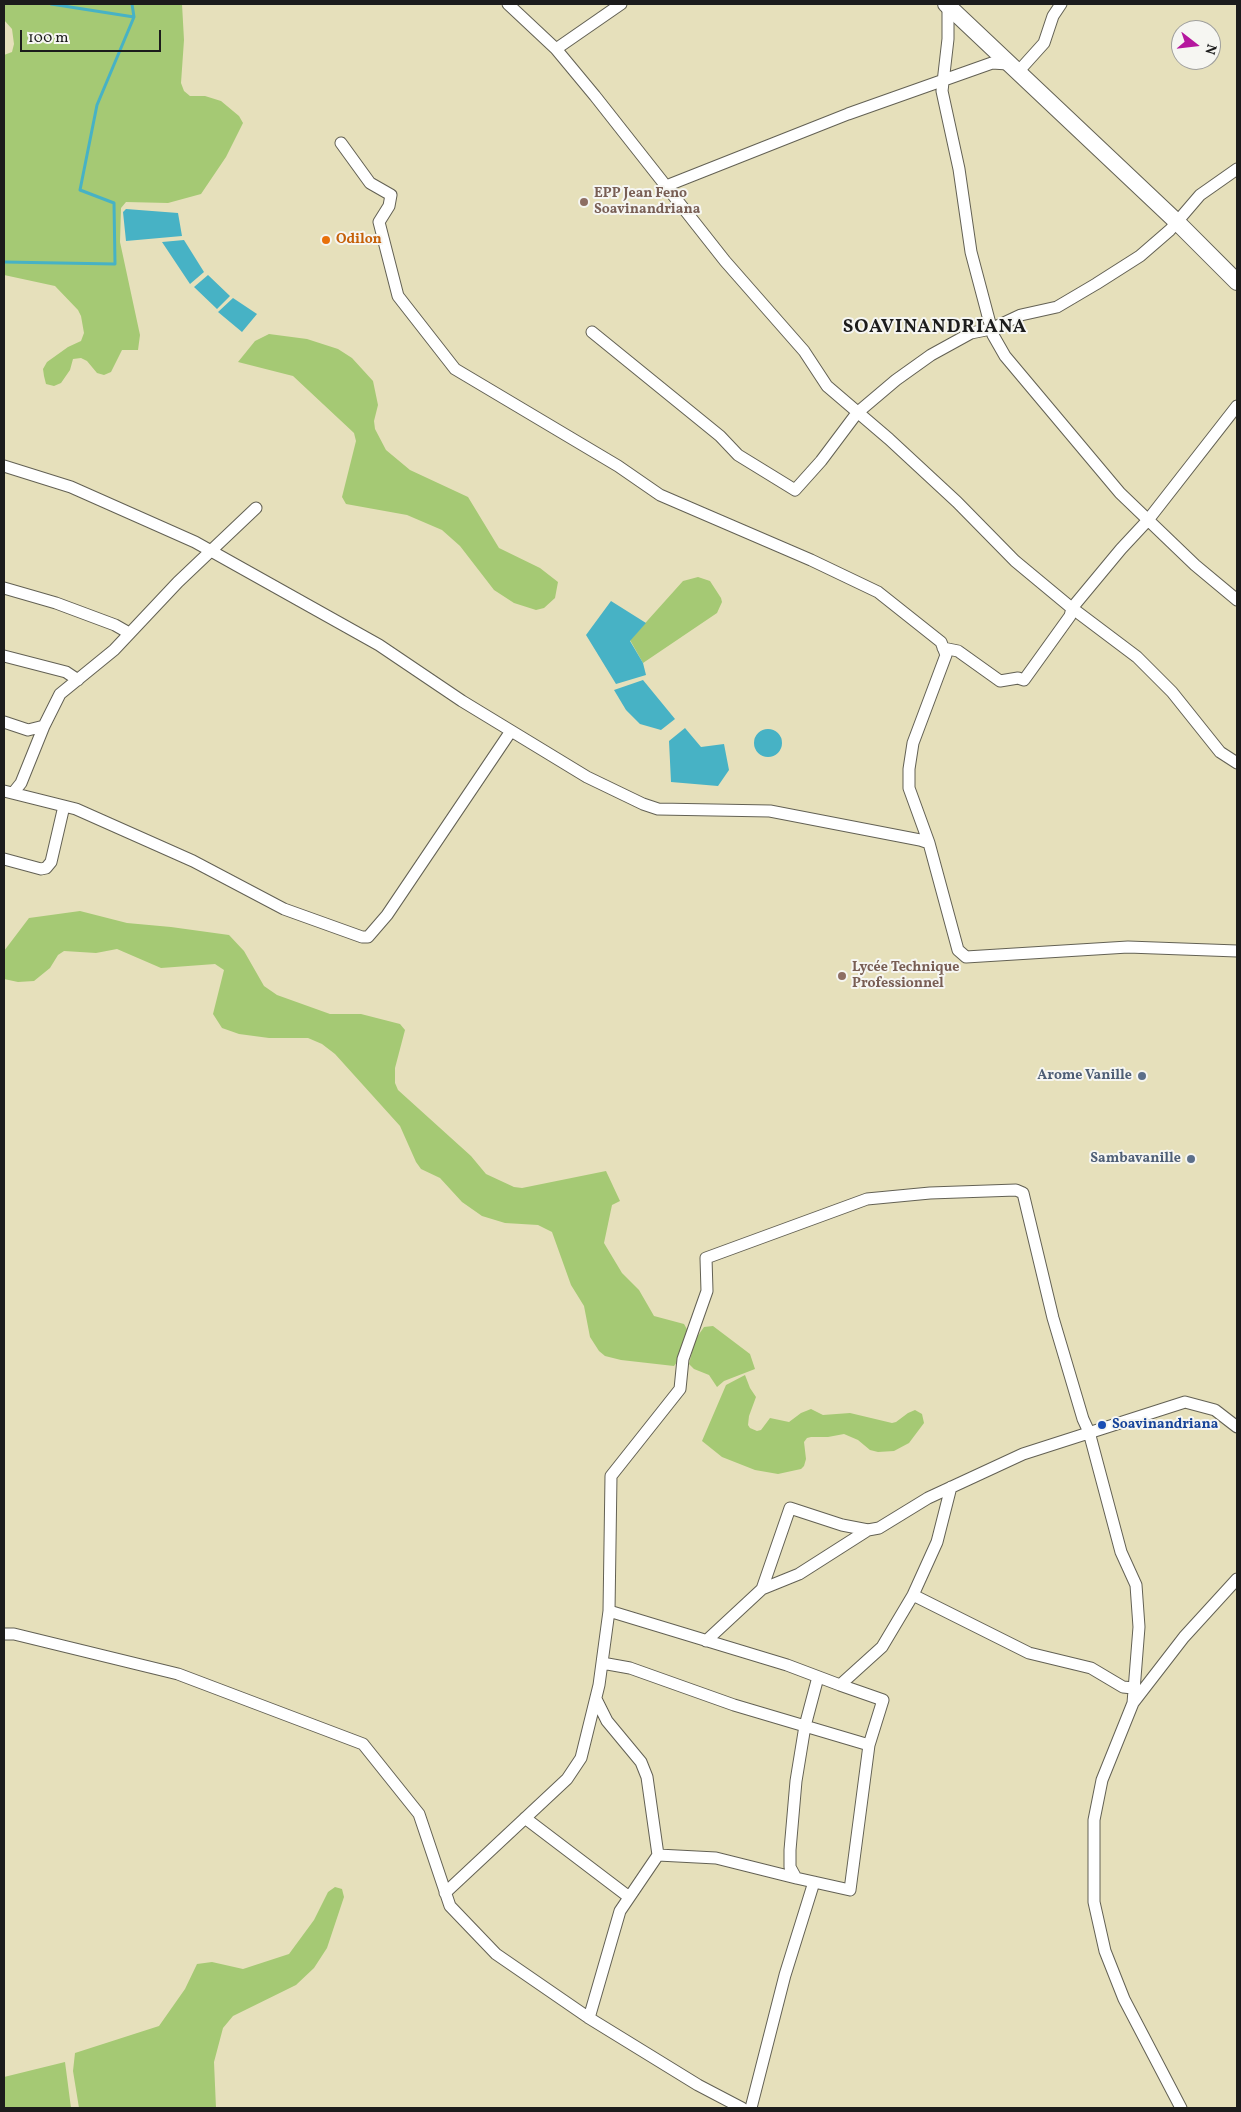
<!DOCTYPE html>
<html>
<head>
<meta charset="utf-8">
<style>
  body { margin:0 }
  #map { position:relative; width:1241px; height:2112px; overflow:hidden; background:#e6e0bb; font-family:Vollkorn,serif }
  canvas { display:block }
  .frame { position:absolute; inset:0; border:5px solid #1c1c1c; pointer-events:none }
  .north { position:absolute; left:1171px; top:20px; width:50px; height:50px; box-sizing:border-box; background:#f6f6f2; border:1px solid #9f9f9c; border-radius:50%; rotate:106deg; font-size:14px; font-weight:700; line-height:20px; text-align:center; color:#1c1c1c }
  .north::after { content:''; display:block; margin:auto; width:18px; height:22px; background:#b5179e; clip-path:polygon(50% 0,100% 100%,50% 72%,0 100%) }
  .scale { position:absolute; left:20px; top:30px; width:141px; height:22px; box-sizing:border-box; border:2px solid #1c1c1c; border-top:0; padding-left:6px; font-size:15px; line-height:18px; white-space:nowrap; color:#1c1c1c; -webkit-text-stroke:4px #f6f6f2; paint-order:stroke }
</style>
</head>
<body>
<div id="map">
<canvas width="1241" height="2112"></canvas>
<div class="frame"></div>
<div class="north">N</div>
<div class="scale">100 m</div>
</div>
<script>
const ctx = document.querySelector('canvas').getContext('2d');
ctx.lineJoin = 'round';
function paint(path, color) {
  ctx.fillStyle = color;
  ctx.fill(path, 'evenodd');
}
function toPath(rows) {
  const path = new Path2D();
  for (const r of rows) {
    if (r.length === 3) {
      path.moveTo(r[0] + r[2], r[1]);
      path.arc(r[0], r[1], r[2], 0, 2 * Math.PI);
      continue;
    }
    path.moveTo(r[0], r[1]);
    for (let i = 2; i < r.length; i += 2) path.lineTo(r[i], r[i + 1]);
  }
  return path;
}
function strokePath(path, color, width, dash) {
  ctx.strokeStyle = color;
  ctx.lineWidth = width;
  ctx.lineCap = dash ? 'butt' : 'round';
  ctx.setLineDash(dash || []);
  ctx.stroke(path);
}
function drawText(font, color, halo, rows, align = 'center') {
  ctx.font = font + ' Vollkorn,serif';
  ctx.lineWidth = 4;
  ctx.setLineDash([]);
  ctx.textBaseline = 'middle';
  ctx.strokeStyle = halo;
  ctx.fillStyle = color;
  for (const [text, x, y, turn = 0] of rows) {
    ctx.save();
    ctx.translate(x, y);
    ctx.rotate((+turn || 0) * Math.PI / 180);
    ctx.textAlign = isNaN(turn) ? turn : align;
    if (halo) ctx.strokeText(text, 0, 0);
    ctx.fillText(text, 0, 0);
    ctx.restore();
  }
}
const green = toPath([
  [4,4,182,4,184,40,181,83,184,91,190,96,205,96,221,101,239,116,243,123,226,157,201,194,168,203,126,202,121,208,120,242,140,335,138,350,122,350,111,372,104,375,97,373,87,361,81,358,73,359,70,370,61,383,54,386,46,384,44,376,43,369,47,362,68,347,81,341,84,333,81,316,78,310,55,286,4,275,4,55,12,52,14,44,12,29,4,20],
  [269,334,307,339,338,349,352,358,373,381,378,405,374,421,375,429,386,450,410,470,468,497,499,548,540,568,558,582,555,598,544,608,536,610,514,603,494,590,460,546,442,530,407,515,346,504,342,497,356,441,354,433,293,376,238,362,255,341],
  [698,577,710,581,721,598,722,602,717,613,643,663,630,640,683,581],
  [80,911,127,923,171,927,229,935,244,951,264,986,277,995,330,1014,361,1014,400,1024,405,1030,395,1068,395,1083,398,1090,471,1156,486,1174,514,1187,522,1188,606,1171,620,1201,612,1205,604,1243,622,1273,639,1290,654,1316,684,1324,688,1331,683,1354,674,1366,621,1360,605,1356,599,1351,590,1337,584,1306,571,1285,552,1232,538,1225,505,1223,482,1216,462,1202,440,1178,421,1169,416,1162,400,1126,335,1054,322,1044,308,1038,269,1038,239,1034,222,1028,213,1014,224,970,215,964,161,968,117,949,96,953,64,951,58,955,50,968,34,981,18,982,4,979,4,951,29,918],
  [713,1326,750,1354,755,1369,724,1381,717,1387,709,1375,694,1369,689,1364,695,1340,704,1327],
  [745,1375,750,1388,756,1397,749,1416,748,1425,750,1428,757,1431,761,1430,770,1418,789,1422,801,1413,811,1409,823,1415,850,1413,892,1423,896,1422,908,1413,915,1410,922,1414,924,1423,909,1443,894,1451,878,1452,870,1450,858,1440,844,1434,828,1437,811,1437,807,1438,804,1442,806,1459,804,1466,801,1469,778,1474,755,1470,722,1457,702,1441,726,1385],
  [335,1887,342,1889,344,1897,327,1948,314,1968,296,1985,233,2016,223,2028,214,2062,216,2108,79,2108,73,2071,75,2053,159,2026,185,1989,197,1964,212,1962,243,1969,289,1954,314,1920,328,1892],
  [65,2062,71,2108,4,2108,4,2077]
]);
const water = toPath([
  [126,209,178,213,182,236,126,241,123,212],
  [184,240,204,272,190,284,162,242],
  [208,275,230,296,217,309,194,287],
  [233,298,257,314,242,332,218,312],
  [611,601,646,623,630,641,643,663,646,675,616,684,586,635],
  [643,680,675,719,661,730,640,724,626,710,614,690],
  [685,728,701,747,724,744,729,770,718,786,671,782,669,741],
  [768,743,14]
]);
const stream = toPath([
  [132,4,134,17],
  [4,262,115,264,114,203,80,190,97,105,134,17,51,4]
]);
const street = toPath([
  [508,4,556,49,595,96,725,261,804,351,827,386,889,439,957,502,1015,561,1068,605,1137,657,1172,692,1220,752,1237,763],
  [948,7,948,39,942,91,959,169,971,252,993,335,1005,356,1120,493,1195,565,1237,600],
  [556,49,621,4],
  [1017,73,1044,43,1053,16,1061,4],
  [341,143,370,183,391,195,389,206,379,222,398,296,455,369,618,466,660,495,811,560,878,592,941,642,946,655,913,743,909,769,909,788,929,843],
  [666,186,848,114,992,63,1008,64],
  [592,332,720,436,738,455,795,490,821,461,857,413,896,380,931,355,971,333,991,329,1021,315,1057,307,1096,284,1140,256,1170,230,1200,195,1237,169],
  [4,466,71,487,195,542,379,645,462,701,587,777,643,804,658,809,770,811,920,840,929,843,958,950,966,957,1128,947,1237,951],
  [4,588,56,603,115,625,129,633],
  [943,648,958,651,1000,681,1018,678,1024,680,1070,616,1072,608,1121,549,1148,520,1237,406],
  [4,656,66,672,78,680],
  [4,722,28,730,44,726],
  [4,791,76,809,193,861,284,909,362,937,368,937,387,915,511,731],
  [13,793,21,783,44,726,60,694,114,650,178,582,256,508],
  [4,859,41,869,46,868,51,862,64,806],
  [762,1589,799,1574,868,1530],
  [913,1595,1029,1653,1091,1668,1123,1687,1133,1688],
  [609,1611,787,1665,840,1685,882,1647,913,1595,937,1542,951,1487],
  [4,1634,14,1634,178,1674,363,1744,419,1814,450,1906,496,1954,589,2018,698,2085,742,2108],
  [706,1641,762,1589,790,1508,842,1525,868,1530,879,1528,928,1498,1023,1454,1185,1402,1215,1410,1237,1427],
  [602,1663,630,1668,734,1705,869,1745],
  [818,1677,805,1726,796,1781,790,1850,790,1867,796,1878,850,1890,869,1745,883,1700,840,1685],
  [525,1818,629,1897],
  [658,1855,716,1858,796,1878],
  [445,1893,567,1779,581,1758,599,1685,609,1611,611,1476,680,1389,683,1359,707,1291,706,1258,867,1199,930,1193,1016,1190,1023,1193,1053,1318,1083,1419,1089,1432,1121,1552,1136,1585,1139,1627,1133,1703],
  [589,2018,620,1911,658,1855,647,1777,641,1762,607,1721,596,1699],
  [751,2108,785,1975,814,1882],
  [1181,2108,1124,1999,1105,1951,1094,1902,1094,1820,1102,1780,1133,1703,1184,1637,1237,1579]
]);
const secondary = toPath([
  [946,4,1177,222,1237,282]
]);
const markers = [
  [584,202,5,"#8d6e63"],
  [326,240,5,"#e8710a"],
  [842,976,5,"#8d6e63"],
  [1142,1076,5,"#5c6f8a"],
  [1191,1159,5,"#5c6f8a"],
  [1102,1425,5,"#1a4fb4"]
];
const educationNames = [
  ["EPP Jean Feno",594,194],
  ["Soavinandriana",594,210],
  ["Lycée Technique",852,968],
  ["Professionnel",852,984]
];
const foodNames = [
  ["Odilon",336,240]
];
const serviceNames = [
  ["Arome Vanille",1132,1076],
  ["Sambavanille",1181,1159]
];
const transitNames = [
  ["Soavinandriana",1112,1425]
];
const districtNames = [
  ["SOAVINANDRIANA",935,329]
];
paint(green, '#a5c974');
paint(water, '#47b2c5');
strokePath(stream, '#47b2c5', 3);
strokePath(street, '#636154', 13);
strokePath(secondary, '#636154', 18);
strokePath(street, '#fff', 11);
strokePath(secondary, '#fff', 16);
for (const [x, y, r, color] of markers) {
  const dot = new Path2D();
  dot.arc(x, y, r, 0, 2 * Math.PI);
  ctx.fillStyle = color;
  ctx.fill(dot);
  strokePath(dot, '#f6f6f2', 2);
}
drawText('bold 14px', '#785e54', '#f6f6f2', educationNames, 'left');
drawText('bold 14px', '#c56008', '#f6f6f2', foodNames, 'left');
drawText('bold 14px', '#4e5e75', '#f6f6f2', serviceNames, 'right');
drawText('bold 14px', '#164399', '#f6f6f2', transitNames, 'left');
ctx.letterSpacing = '1px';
drawText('bold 19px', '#1c1c1c', '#f6f6f2', districtNames);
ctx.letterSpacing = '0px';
</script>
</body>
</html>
